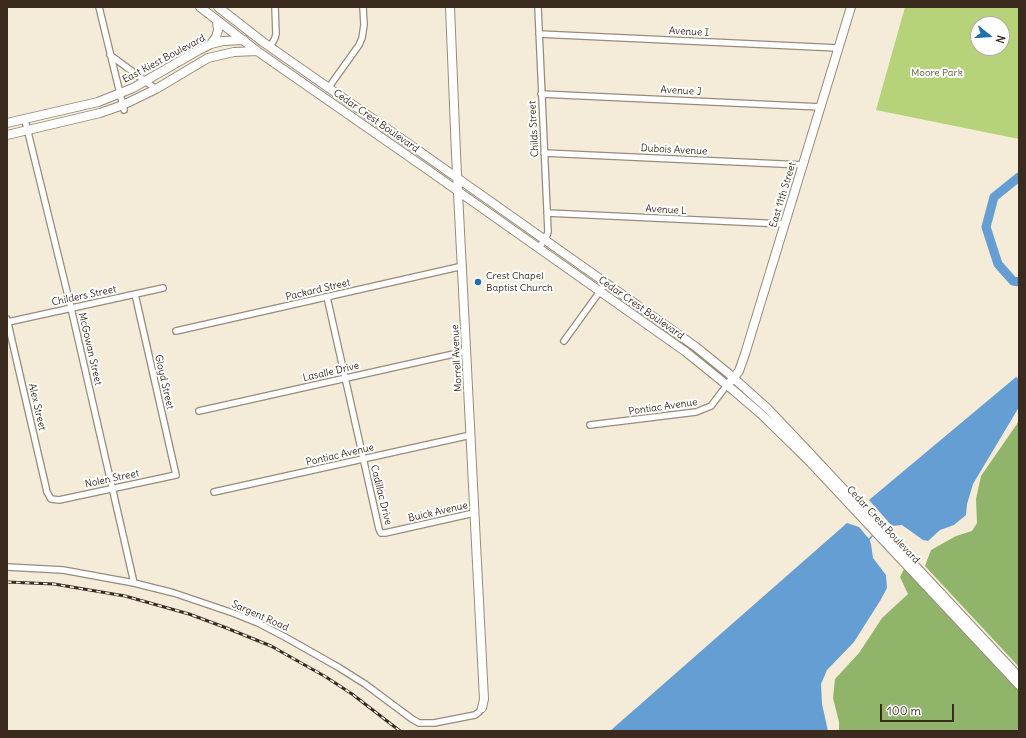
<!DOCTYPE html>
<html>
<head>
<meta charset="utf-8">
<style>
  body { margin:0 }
  #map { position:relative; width:1026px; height:738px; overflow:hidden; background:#f4ecd8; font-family:Delius,sans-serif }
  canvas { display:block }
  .frame { position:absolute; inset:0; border:8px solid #3b2a1e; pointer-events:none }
  .north { position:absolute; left:970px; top:16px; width:40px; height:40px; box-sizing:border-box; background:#fff; border:1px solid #b1aaa5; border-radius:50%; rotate:107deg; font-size:11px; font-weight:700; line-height:16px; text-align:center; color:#3b2a1e }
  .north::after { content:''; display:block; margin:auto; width:14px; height:18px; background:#1f6fb2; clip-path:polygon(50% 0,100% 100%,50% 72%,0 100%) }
  .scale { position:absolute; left:880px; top:704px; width:74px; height:18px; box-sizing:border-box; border:2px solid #3b2a1e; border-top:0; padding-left:5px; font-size:12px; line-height:14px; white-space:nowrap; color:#3b2a1e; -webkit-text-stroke:3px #fff; paint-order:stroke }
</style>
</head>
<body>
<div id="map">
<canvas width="1026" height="738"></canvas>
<div class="frame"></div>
<div class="north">N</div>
<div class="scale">100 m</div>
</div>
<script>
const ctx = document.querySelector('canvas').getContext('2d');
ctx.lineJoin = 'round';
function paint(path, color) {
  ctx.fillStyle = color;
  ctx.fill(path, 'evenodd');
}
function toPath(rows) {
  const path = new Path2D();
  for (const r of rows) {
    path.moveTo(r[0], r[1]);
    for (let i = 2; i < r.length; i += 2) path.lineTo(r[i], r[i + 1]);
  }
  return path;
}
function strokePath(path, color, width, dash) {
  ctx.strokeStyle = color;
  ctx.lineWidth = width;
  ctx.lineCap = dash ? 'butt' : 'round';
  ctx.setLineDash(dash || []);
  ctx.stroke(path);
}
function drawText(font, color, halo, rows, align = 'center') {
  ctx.font = font + ' Delius,sans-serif';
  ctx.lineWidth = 4;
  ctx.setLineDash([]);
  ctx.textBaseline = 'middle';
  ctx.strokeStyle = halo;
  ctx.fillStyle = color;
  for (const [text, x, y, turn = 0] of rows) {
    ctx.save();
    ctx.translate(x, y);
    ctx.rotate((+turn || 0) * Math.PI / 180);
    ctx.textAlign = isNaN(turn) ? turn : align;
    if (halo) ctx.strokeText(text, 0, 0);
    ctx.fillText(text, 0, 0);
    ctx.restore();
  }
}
const green = toPath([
  [905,7,1019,7,1019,139,876,110],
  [978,24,1002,24,1002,48,978,48]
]);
const forest = toPath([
  [1019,421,1019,667,925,566,931,550,956,536,972,531,977,523,976,499,981,476],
  [904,569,1019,691,1019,731,839,731,839,722,833,698,835,679,859,653,882,618,908,594,900,577]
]);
const water = toPath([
  [1016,377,1019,379,1019,407,973,484,967,504,966,515,954,525,940,530,928,541,923,540,902,525,892,526,869,500],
  [847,523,859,527,869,539,871,544,873,558,886,575,887,588,880,601,854,642,827,670,821,684,822,704,828,731,610,731]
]);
const stream = toPath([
  [882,526,889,521],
  [868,541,873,535]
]);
const river = toPath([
  [1019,177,994,197,986,227,998,264,1013,281,1019,282]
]);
const street = toPath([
  [99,7,124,110],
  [538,7,548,232,547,235,539,248],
  [539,34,838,48],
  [270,47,275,38,276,34,275,7],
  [110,55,156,89],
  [329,87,359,45,362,38,364,25,363,7],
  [541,94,821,107],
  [25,120,71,308,134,583],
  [544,153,803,165],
  [547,213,784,224],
  [327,297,379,529,381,533,385,533,474,513],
  [7,319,47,492,51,499,59,500,176,475,135,294],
  [8,322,163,288],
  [176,331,463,266],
  [564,341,606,283],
  [199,411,467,351],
  [590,425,696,412,711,406,727,385],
  [214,492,471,435],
  [7,567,63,570,134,583,174,593,233,613,258,623,285,637,338,667,365,684,412,719,419,723,434,723,475,715,479,712,482,708]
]);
const secondary = toPath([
  [200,7,257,51,421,165,686,352,733,390,762,415,811,463,1019,685],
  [218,7,263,42,419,151,606,283,696,347,728,373,767,408,805,448,1019,677],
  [450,7,456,154,484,699,482,708],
  [211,44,216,37,218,30,217,21],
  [7,123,98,102,133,88,199,50,211,44,223,41,244,40],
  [7,135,100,113,123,105,156,89,208,58,234,52,257,51],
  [731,381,739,371,745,354,851,7]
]);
const rail = toPath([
  [7,582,54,584,125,596,189,614,224,627,271,646,326,677,352,694,400,731]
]);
const markers = [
  [478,282,4,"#1f6fb2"]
];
const streetNames = [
  ["Avenue I",689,32,3],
  ["East Kiest Boulevard",164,59,-28],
  ["Avenue J",681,91,3],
  ["Cedar Crest Boulevard",376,121,35],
  ["Childs Street",534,129,-93],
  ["Dubois Avenue",674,150,3],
  ["East 11th Street",783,195,-73],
  ["Avenue L",666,210,3],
  ["Packard Street",318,290,-13],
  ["Childers Street",84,296,-12],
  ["Cedar Crest Boulevard",641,308,35],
  ["McGowan Street",90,349,77],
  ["Morrell Avenue",457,358,-93],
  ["Lasalle Drive",331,372,-13],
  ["Gloyd Street",164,382,77],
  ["Alex Street",37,407,77],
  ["Pontiac Avenue",663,407,-8],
  ["Pontiac Avenue",340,455,-13],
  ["Nolen Street",112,479,-12],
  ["Cadillac Drive",381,495,76],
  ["Buick Avenue",438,512,-13],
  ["Cedar Crest Boulevard",883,525,47],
  ["Sargent Road",260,616,24]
];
const parkNames = [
  ["Moore Park",937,73]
];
const poiNames = [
  ["Crest Chapel",486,276],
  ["Baptist Church",486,288]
];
paint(green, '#b6d37a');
paint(forest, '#90b56a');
paint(water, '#649ed3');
strokePath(stream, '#649ed3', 1.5);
strokePath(river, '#649ed3', 9);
strokePath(street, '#988b7b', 8);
strokePath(secondary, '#988b7b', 10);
strokePath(street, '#fff', 5.5);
strokePath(secondary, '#fff', 8);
strokePath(rail, '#3b2a1e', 3);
strokePath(rail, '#fff', 1.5, [4.5]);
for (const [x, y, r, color] of markers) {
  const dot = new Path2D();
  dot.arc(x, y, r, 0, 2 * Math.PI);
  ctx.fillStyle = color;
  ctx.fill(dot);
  strokePath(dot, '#fff', 1.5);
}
drawText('10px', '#3b2a1e', '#fff', streetNames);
drawText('10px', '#605d3a', '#fff', parkNames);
drawText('10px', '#3b2a1e', '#fff', poiNames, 'left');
</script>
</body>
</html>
